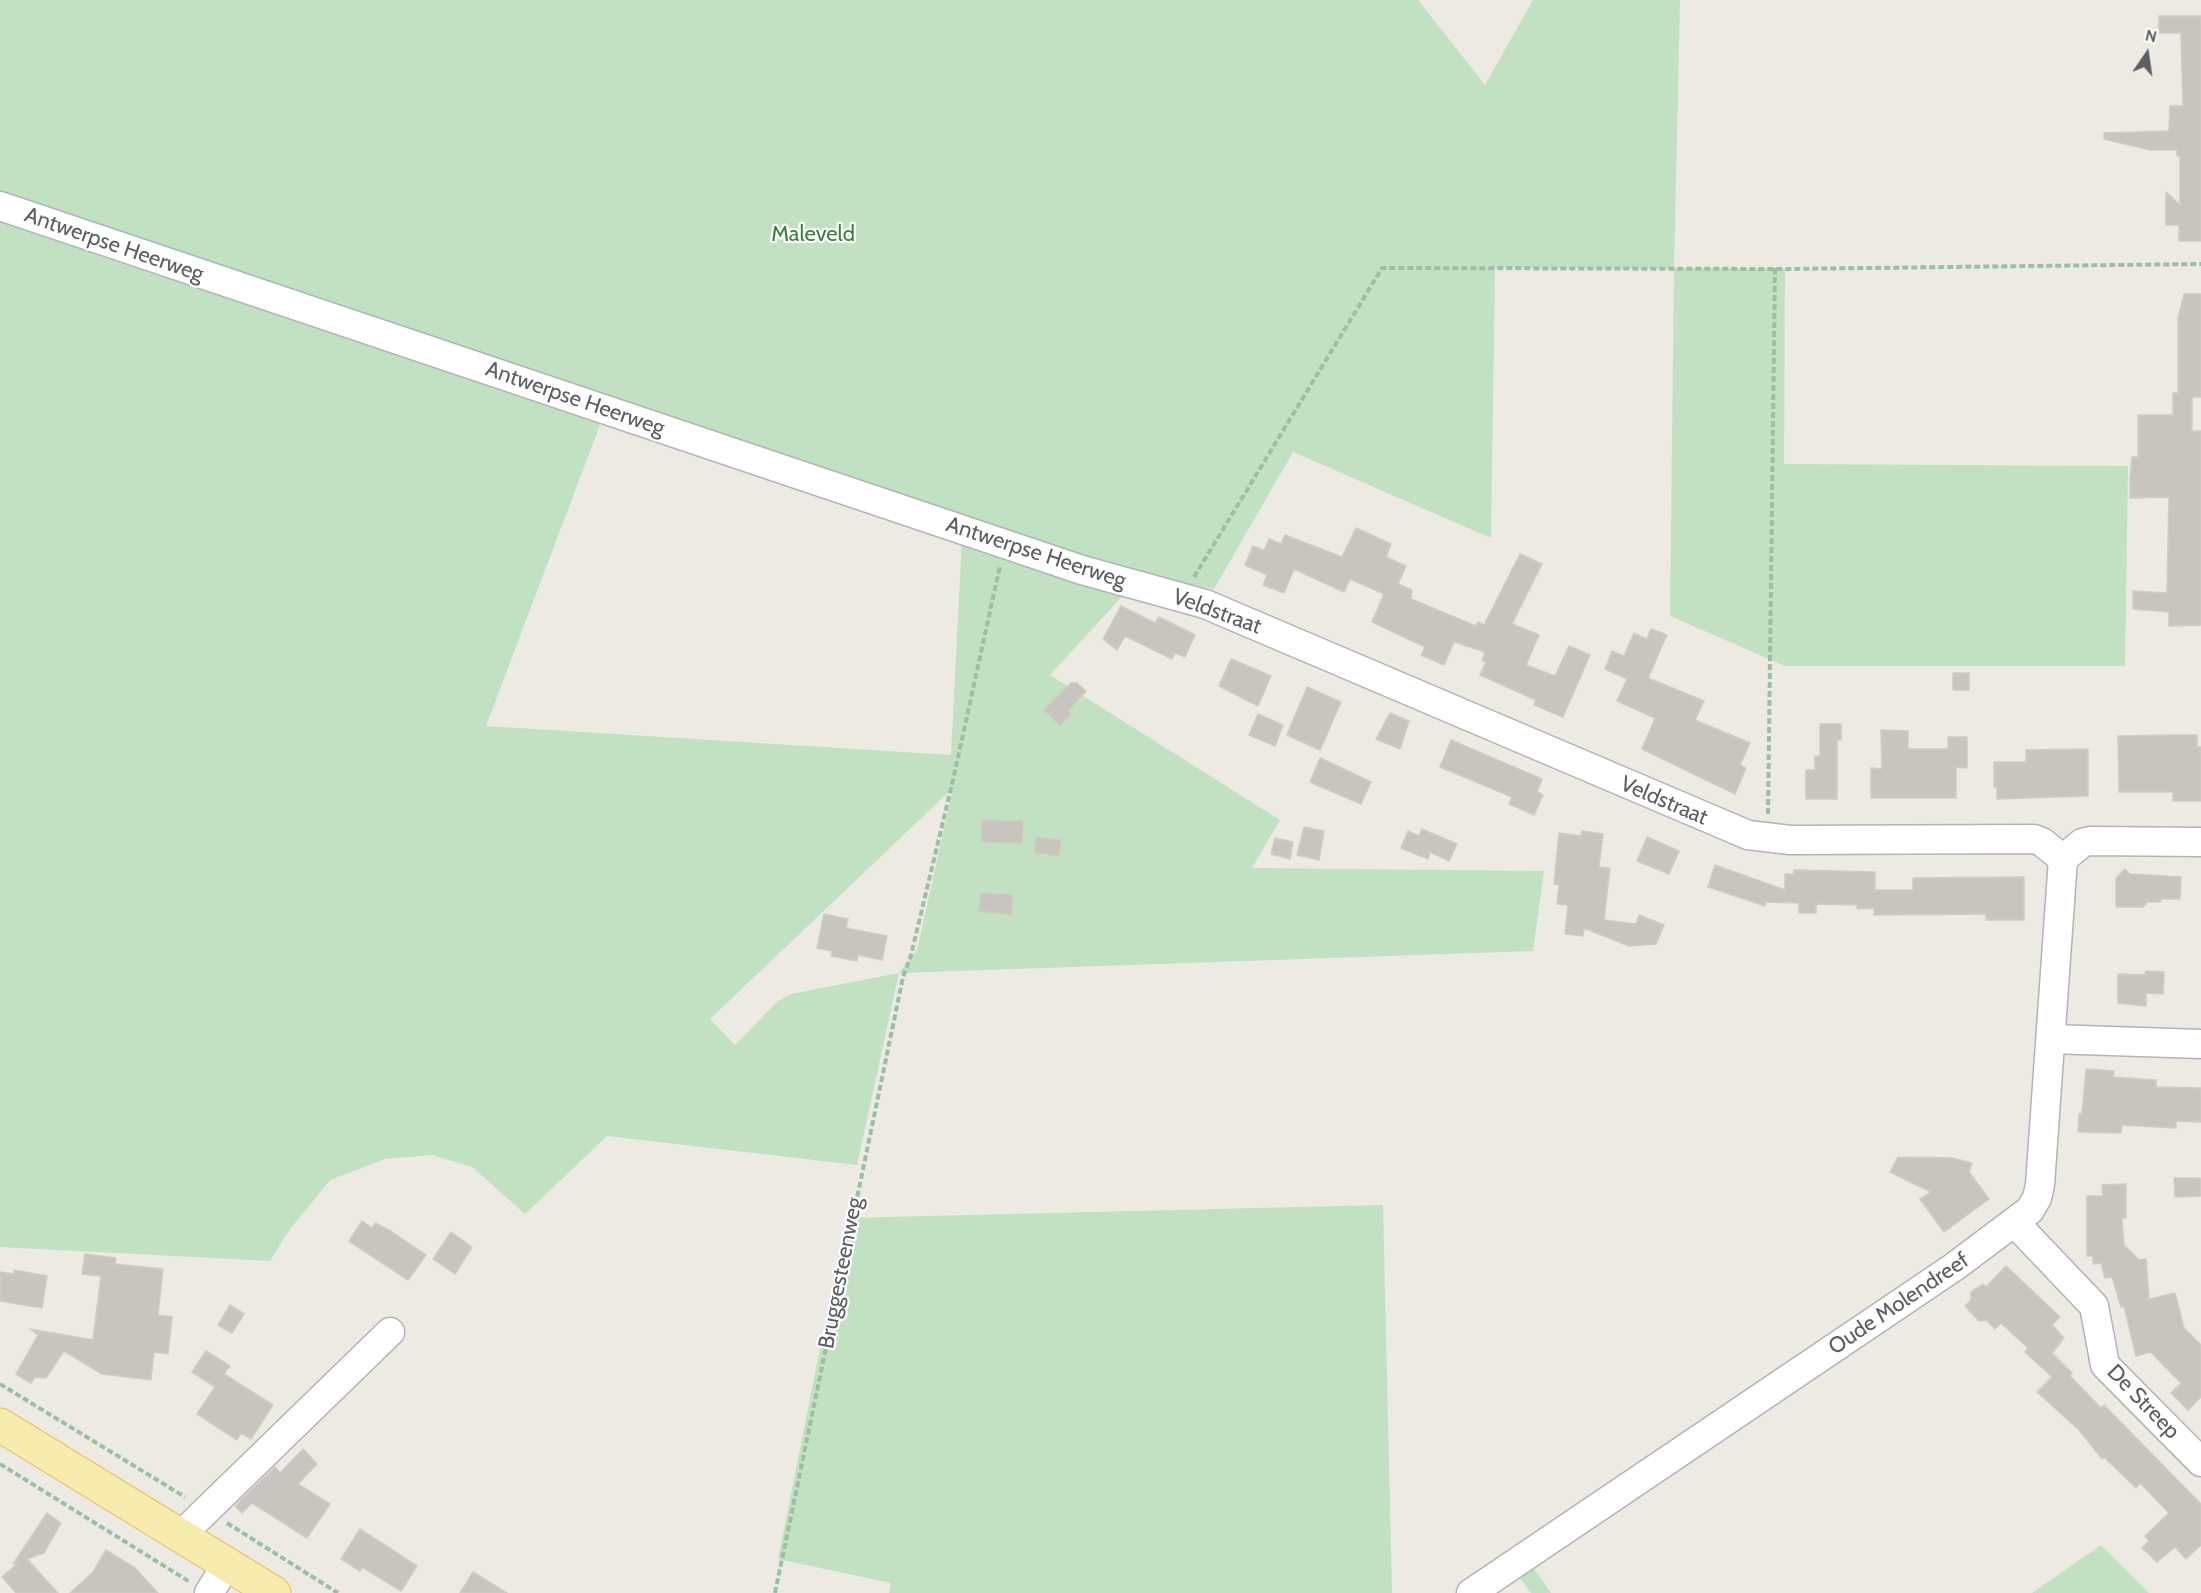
<!DOCTYPE html>
<html>
<head>
<meta charset="utf-8">
<style>
  body { margin:0 }
  #map { position:relative; width:2201px; height:1593px; overflow:hidden; background:#eceae3; font-family:Cabin,sans-serif }
  canvas { display:block }
  .north { position:absolute; left:2117px; top:24px; width:60px; height:60px; -webkit-text-stroke:4px #fff; paint-order:stroke; rotate:13deg; font-size:16px; font-weight:700; line-height:24px; text-align:center; color:#5b5e62 }
  .north::after { content:''; display:block; margin:auto; width:21px; height:27px; background:#5b5e62; clip-path:polygon(50% 0,100% 100%,50% 72%,0 100%) }
</style>
</head>
<body>
<div id="map">
<canvas width="2201" height="1593"></canvas>
<div class="north">N</div>
</div>
<script>
const ctx = document.querySelector('canvas').getContext('2d');
ctx.lineJoin = 'round';
function paint(path, color) {
  ctx.fillStyle = color;
  ctx.fill(path, 'evenodd');
}
function toPath(rows) {
  const path = new Path2D();
  for (const r of rows) {
    path.moveTo(r[0], r[1]);
    for (let i = 2; i < r.length; i += 2) path.lineTo(r[i], r[i + 1]);
  }
  return path;
}
function strokePath(path, color, width, dash) {
  ctx.strokeStyle = color;
  ctx.lineWidth = width;
  ctx.lineCap = dash ? 'butt' : 'round';
  ctx.setLineDash(dash || []);
  ctx.stroke(path);
}
function drawText(font, color, halo, rows, align = 'center') {
  ctx.font = font + ' Cabin,sans-serif';
  ctx.lineWidth = 4.5;
  ctx.setLineDash([]);
  ctx.textBaseline = 'middle';
  ctx.strokeStyle = halo;
  ctx.fillStyle = color;
  for (const [text, x, y, turn = 0] of rows) {
    ctx.save();
    ctx.translate(x, y);
    ctx.rotate((+turn || 0) * Math.PI / 180);
    ctx.textAlign = isNaN(turn) ? turn : align;
    if (halo) ctx.strokeText(text, 0, 0);
    ctx.fillText(text, 0, 0);
    ctx.restore();
  }
}
const green = toPath([
  [0,0,1418,0,1485,85,1533,0,1680,0,1674,268,1785,269,1784,464,2128,466,2125,666,1785,666,1670,616,1674,269,1495,268,1491,538,1293,452,1214,589,1178,582,1127,591,1050,675,1280,820,1252,868,1544,871,1533,951,899,973,857,1165,607,1136,525,1214,472,1167,432,1155,385,1159,330,1180,287,1233,270,1261,0,1247],
  [606,409,962,539,951,755,486,726],
  [953,788,917,950,899,973,791,994,778,1001,735,1045,710,1019],
  [1383,1205,1392,1593,889,1593,891,1583,778,1559,846,1218],
  [2101,1545,2149,1593,2032,1593],
  [1522,1552,1551,1593,1531,1593,1515,1571]
]);
const building = toPath([
  [2159,16,2201,16,2201,241,2179,241,2179,225,2166,225,2166,192,2180,205,2180,157,2177,156,2177,150,2150,150,2104,139,2104,133,2169,131,2170,106,2183,106,2181,33,2159,33,2159,16],
  [2184,294,2201,294,2201,397,2192,397,2192,431,2201,431,2201,625,2169,626,2169,612,2133,609,2133,591,2167,593,2169,497,2130,498,2130,478,2132,457,2138,457,2138,415,2173,415,2173,393,2178,393,2178,318,2184,294],
  [1356,528,1391,544,1386,557,1406,566,1398,584,1412,590,1411,599,1476,626,1478,622,1484,625,1520,554,1542,564,1512,624,1539,635,1526,665,1555,676,1569,646,1590,655,1563,717,1534,705,1536,700,1480,675,1486,662,1482,661,1485,652,1454,642,1444,665,1421,655,1425,647,1372,622,1384,594,1350,579,1344,592,1294,569,1284,593,1263,585,1267,575,1245,565,1253,546,1264,550,1269,539,1281,544,1285,535,1342,557,1356,528],
  [1121,606,1155,623,1159,617,1195,635,1185,657,1175,653,1172,659,1125,636,1117,650,1103,639,1121,606],
  [1651,629,1667,635,1648,678,1704,701,1695,720,1750,743,1740,765,1746,768,1735,794,1642,749,1655,718,1617,701,1627,679,1605,669,1612,651,1624,656,1634,633,1647,639,1651,629],
  [1231,659,1271,676,1258,706,1219,686,1231,659],
  [1953,673,1969,673,1969,690,1953,690,1953,673],
  [1071,683,1077,683,1086,691,1068,711,1071,714,1060,726,1044,710,1071,683],
  [1307,687,1341,702,1320,750,1287,735,1307,687],
  [1390,713,1409,721,1400,749,1376,739,1390,713],
  [1258,714,1283,725,1275,746,1249,735,1258,714],
  [1820,724,1841,724,1841,740,1837,740,1837,799,1806,799,1806,770,1815,770,1815,756,1820,756,1820,724],
  [1881,730,1908,731,1908,749,1948,749,1948,737,1967,737,1967,768,1956,767,1956,798,1871,798,1871,768,1882,769,1881,730],
  [2174,735,2197,735,2197,747,2201,747,2201,801,2173,801,2173,792,2119,792,2118,736,2174,735],
  [1451,740,1542,779,1537,792,1543,795,1534,815,1509,804,1512,797,1440,767,1451,740],
  [2088,749,2088,796,1997,799,1997,787,1994,787,1994,762,2026,762,2026,750,2088,749],
  [1320,758,1371,782,1361,804,1310,782,1320,758],
  [982,820,1023,821,1022,843,981,842,982,820],
  [1304,827,1324,831,1319,860,1297,855,1304,827],
  [1422,829,1457,844,1449,861,1430,852,1428,859,1401,848,1408,831,1419,836,1422,829],
  [1582,831,1603,834,1599,867,1610,868,1604,920,1636,924,1639,915,1664,925,1656,944,1629,946,1584,928,1583,936,1565,934,1568,905,1557,904,1559,885,1554,884,1559,833,1581,836,1582,831],
  [1036,837,1061,840,1059,856,1034,853,1036,837],
  [1647,837,1679,851,1669,874,1637,861,1647,837],
  [1275,838,1293,842,1290,859,1271,854,1275,838],
  [1715,865,1785,890,1785,874,1794,874,1794,870,1875,872,1875,890,1913,890,1913,878,2024,877,2024,920,1986,920,1986,914,1874,915,1874,908,1857,909,1857,905,1816,904,1816,913,1799,913,1799,903,1765,902,1765,906,1708,887,1715,865],
  [2125,869,2130,874,2181,877,2180,899,2161,899,2161,902,2148,902,2143,907,2116,907,2116,878,2125,869],
  [981,893,1013,895,1011,915,979,911,981,893],
  [824,914,848,919,846,928,887,936,882,960,858,955,857,961,831,956,832,951,817,948,824,914],
  [2146,971,2164,972,2163,994,2146,993,2146,1006,2118,1003,2118,974,2145,975,2146,971],
  [2086,1069,2114,1071,2113,1077,2156,1080,2156,1087,2201,1088,2201,1122,2176,1121,2176,1128,2122,1125,2121,1133,2078,1132,2079,1114,2082,1114,2086,1069],
  [1898,1157,1952,1158,1972,1163,1969,1172,1989,1199,1944,1232,1920,1199,1931,1192,1890,1172,1898,1157],
  [2174,1178,2200,1178,2201,1196,2175,1197,2174,1178],
  [2126,1184,2126,1218,2122,1218,2124,1245,2139,1260,2146,1259,2149,1299,2175,1293,2184,1328,2201,1345,2201,1397,2188,1410,2171,1393,2181,1383,2165,1367,2151,1352,2136,1356,2124,1306,2121,1307,2112,1277,2105,1278,2101,1263,2093,1264,2093,1256,2087,1256,2087,1196,2103,1196,2102,1185,2126,1184],
  [362,1221,372,1228,375,1223,389,1230,426,1255,408,1280,349,1241,362,1221],
  [451,1232,472,1247,455,1274,433,1259,451,1232],
  [85,1254,116,1258,115,1264,163,1269,158,1315,172,1317,168,1354,154,1352,151,1380,102,1374,64,1351,46,1378,35,1377,31,1383,16,1374,38,1335,30,1329,93,1340,101,1276,82,1274,85,1254],
  [2006,1266,2060,1317,2052,1325,2064,1338,2052,1353,2072,1373,2070,1376,2101,1408,2104,1405,2201,1504,2201,1545,2186,1559,2175,1547,2157,1562,2142,1548,2149,1541,2145,1536,2169,1513,2140,1483,2136,1488,2104,1457,2102,1459,2079,1430,2037,1392,2052,1377,2025,1352,2028,1348,2001,1323,1995,1329,1986,1320,1979,1321,1965,1306,1971,1300,1971,1292,1983,1284,1986,1287,2006,1266],
  [14,1270,47,1276,42,1308,0,1301,0,1272,14,1274,14,1270],
  [230,1305,244,1314,232,1333,218,1325,230,1305],
  [206,1351,230,1366,224,1374,273,1405,251,1439,241,1433,237,1440,197,1414,215,1387,192,1372,206,1351],
  [303,1449,317,1464,298,1484,330,1504,307,1538,252,1503,242,1513,235,1506,275,1467,280,1473,303,1449],
  [47,1513,61,1523,44,1553,27,1559,58,1593,16,1593,2,1577,19,1562,13,1564,47,1513],
  [360,1529,417,1566,401,1591,362,1567,360,1571,341,1559,360,1529],
  [106,1550,135,1568,158,1593,70,1593,93,1572,106,1550],
  [473,1572,507,1593,460,1593,473,1572]
]);
const path = toPath([
  [1194,577,1382,268,1785,269,2201,264],
  [1768,814,1775,268],
  [0,1384,185,1497],
  [0,1464,190,1582],
  [227,1523,338,1593],
  [775,1593,903,977,911,955,953,780,1000,566]
]);
const minor = toPath([
  [0,206,1082,570,1205,604,1748,835,1790,840,2034,839,2042,842,2063,859],
  [2063,859,2082,843,2090,841,2201,842],
  [2051,1039,2201,1044],
  [2015,1223,2094,1306,2105,1365,2201,1462],
  [181,1535,390,1332],
  [209,1593,227,1564],
  [1471,1593,1954,1267,2030,1210,2037,1198,2040,1185,2063,859]
]);
const major = toPath([
  [0,1425,274,1593]
]);
const parkNames = [
  ["Maleveld",813,235]
];
const streetNames = [
  ["Antwerpse Heerweg",114,245,19],
  ["Antwerpse Heerweg",575,399,19],
  ["Antwerpse Heerweg",1036,553,18],
  ["Veldstraat",1217,612,20],
  ["Veldstraat",1664,801,23],
  ["Bruggesteenweg",841,1273,-79],
  ["Oude Molendreef",1899,1304,-34],
  ["De Streep",2143,1402,46]
];
paint(green, '#c1e1c2');
paint(building, '#c8c5c0');
strokePath(building, '#d0ccc2', 1.5);
strokePath(minor, '#b0b3b7', 31);
strokePath(major, '#e3c165', 35);
strokePath(path, '#9abfa5', 4, [6, 3]);
strokePath(minor, '#fff', 28);
strokePath(major, '#f7ebad', 33);
drawText('22px', '#3d7f40', '#fff', parkNames);
drawText('22px', '#5b5e62', '#fff', streetNames);
</script>
</body>
</html>
